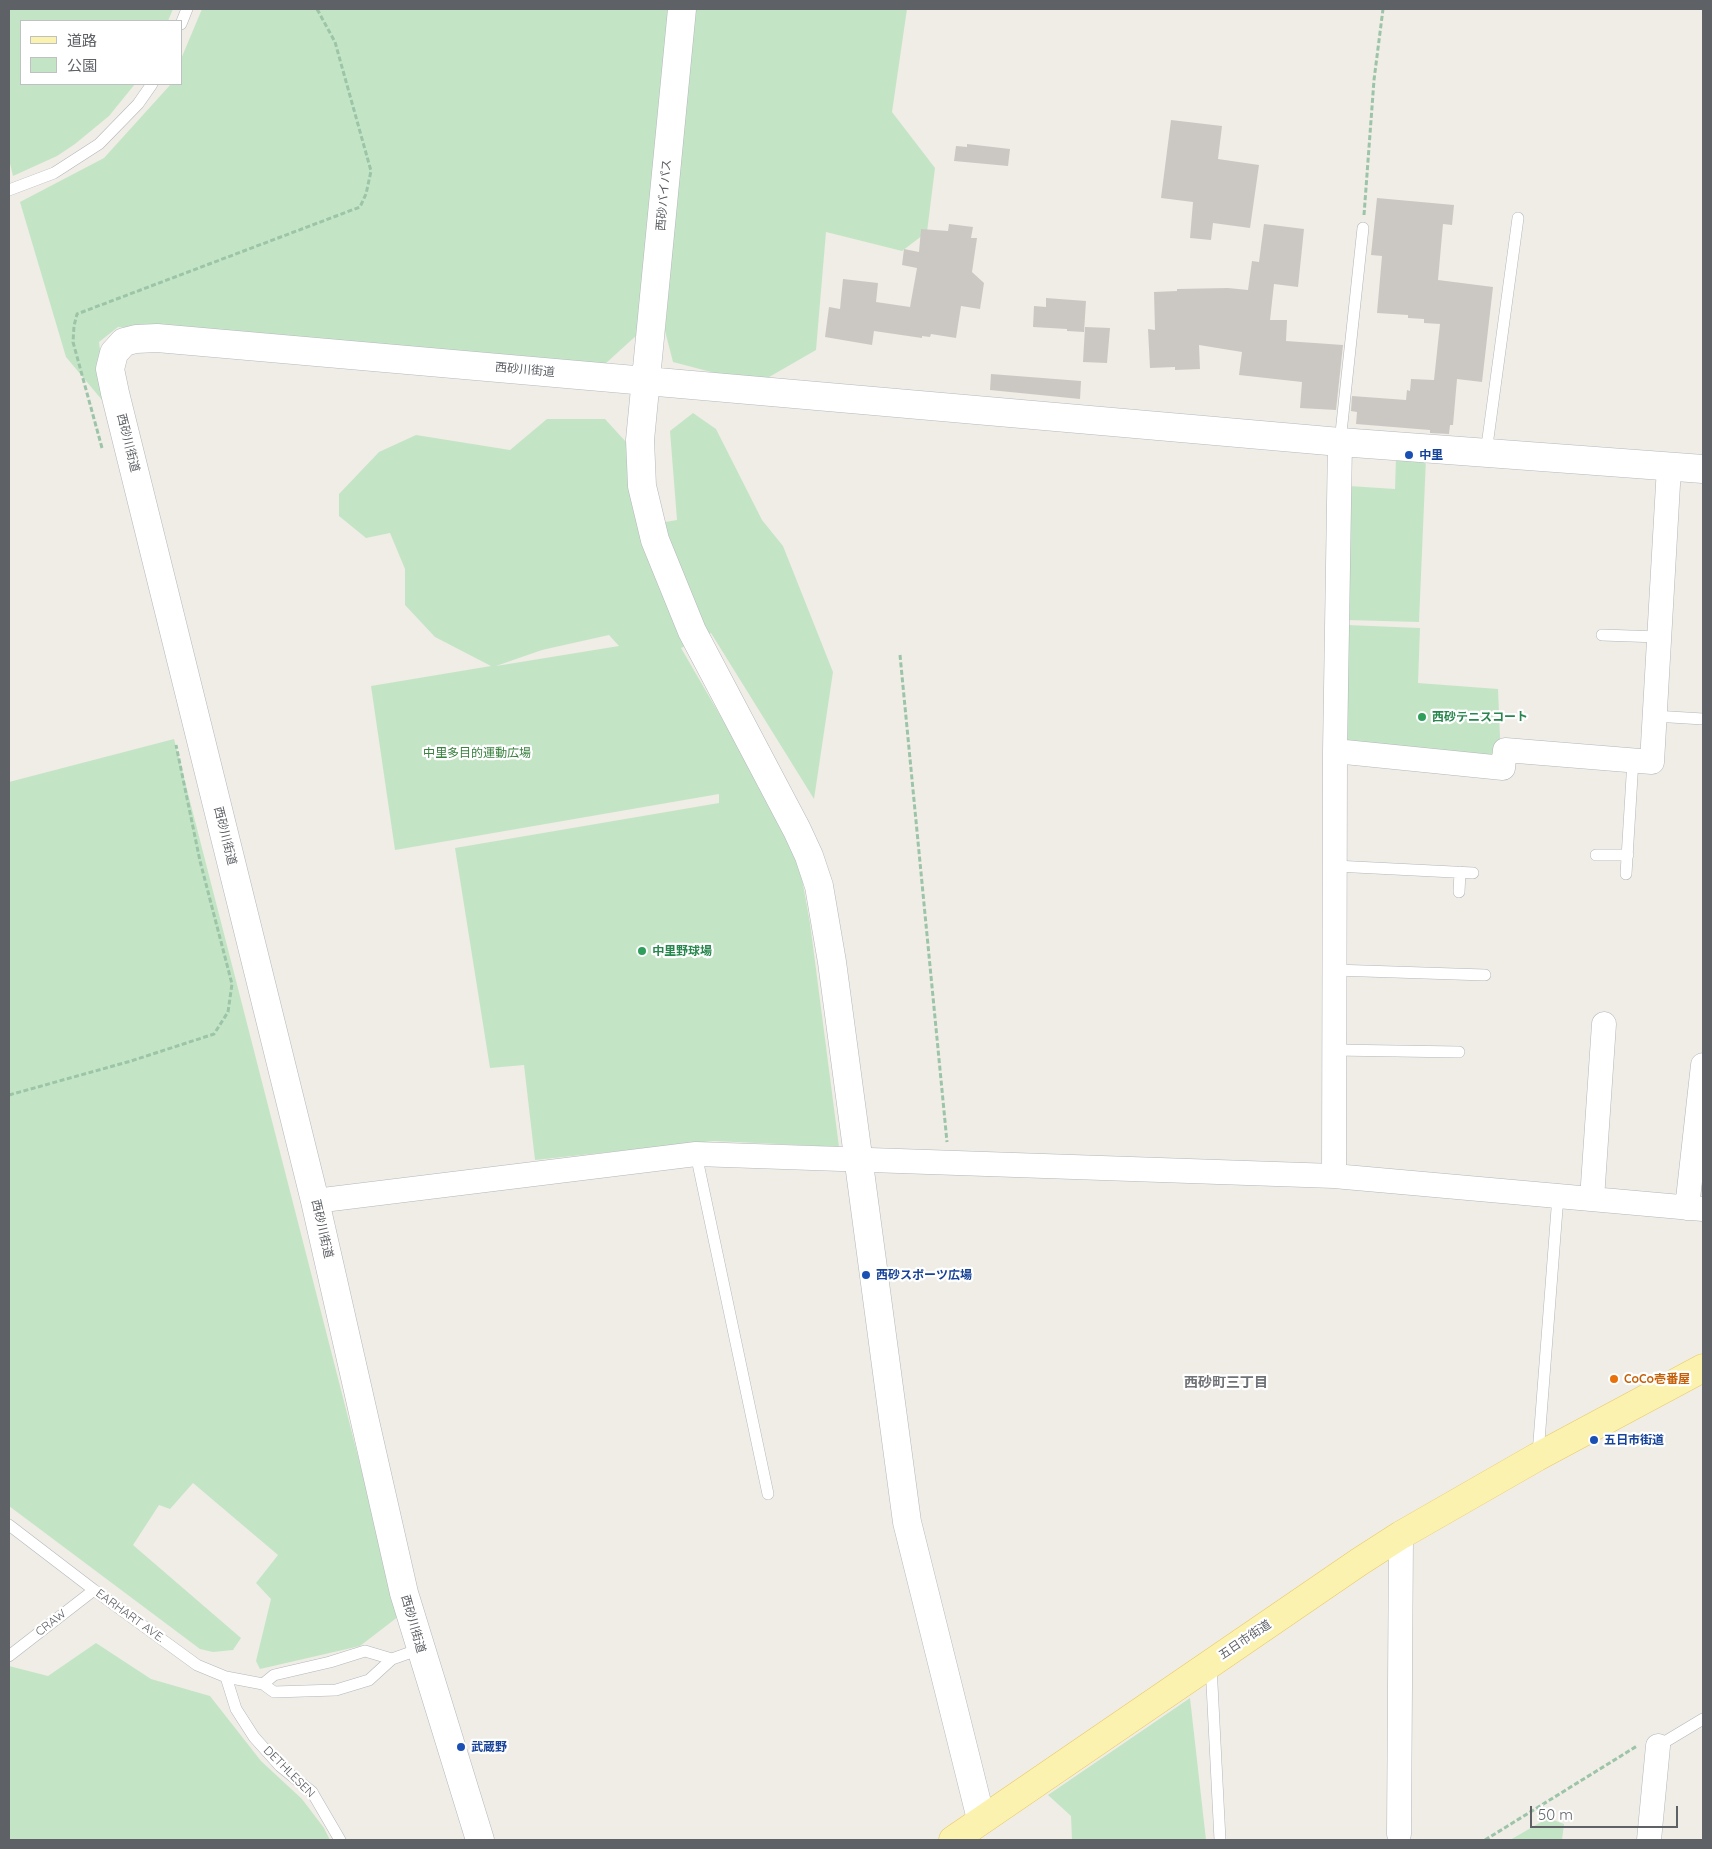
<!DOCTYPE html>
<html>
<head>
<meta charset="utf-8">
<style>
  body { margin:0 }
  #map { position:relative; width:1712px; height:1849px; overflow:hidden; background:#efede6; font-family:Quicksand,"Noto Sans JP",sans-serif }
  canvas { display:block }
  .frame { position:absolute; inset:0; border:10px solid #5e6166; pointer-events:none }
  .legend { position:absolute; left:20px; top:20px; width:162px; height:65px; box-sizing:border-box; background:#fff; border:1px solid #bfc0c2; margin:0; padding:6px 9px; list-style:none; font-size:15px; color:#5e6166 }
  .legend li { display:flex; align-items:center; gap:10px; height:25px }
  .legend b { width:25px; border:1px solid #bfc0c2 }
  .scale { position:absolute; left:1530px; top:1806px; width:148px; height:22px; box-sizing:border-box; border:2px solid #5e6166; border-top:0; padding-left:6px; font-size:15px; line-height:18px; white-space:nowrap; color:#5e6166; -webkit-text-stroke:4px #fff; paint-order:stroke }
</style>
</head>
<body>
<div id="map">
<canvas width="1712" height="1849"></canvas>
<div class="frame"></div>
<ul class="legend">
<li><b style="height:6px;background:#fbf2af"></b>道路</li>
<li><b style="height:14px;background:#c4e5c5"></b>公園</li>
</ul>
<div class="scale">50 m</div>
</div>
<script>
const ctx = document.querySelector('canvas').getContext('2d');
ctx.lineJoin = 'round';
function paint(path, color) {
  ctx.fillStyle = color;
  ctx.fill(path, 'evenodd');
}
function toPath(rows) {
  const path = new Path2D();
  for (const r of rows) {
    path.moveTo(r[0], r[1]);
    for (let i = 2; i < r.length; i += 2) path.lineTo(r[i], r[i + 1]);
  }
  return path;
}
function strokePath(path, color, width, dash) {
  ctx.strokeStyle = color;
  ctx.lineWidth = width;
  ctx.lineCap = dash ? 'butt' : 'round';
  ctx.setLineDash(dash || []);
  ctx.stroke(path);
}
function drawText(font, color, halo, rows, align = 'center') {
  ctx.font = font + ' Quicksand,"Noto Sans JP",sans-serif';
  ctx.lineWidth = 4.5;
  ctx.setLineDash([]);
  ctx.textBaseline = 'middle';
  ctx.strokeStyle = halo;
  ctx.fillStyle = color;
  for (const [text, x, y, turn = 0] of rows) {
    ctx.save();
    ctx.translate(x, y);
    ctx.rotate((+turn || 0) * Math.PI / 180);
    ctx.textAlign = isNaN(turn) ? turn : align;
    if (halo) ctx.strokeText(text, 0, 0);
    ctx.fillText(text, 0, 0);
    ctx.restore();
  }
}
const green = toPath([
  [9,9,173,9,168,21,21,21,21,84,135,84,109,116,75,144,57,156,13,176,9,159],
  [202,9,670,9,638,334,605,364,118,327,99,342,107,406,66,357,20,202,104,158,171,84,181,84,181,59],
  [694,9,907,9,892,112,935,168,927,232,902,251,826,232,816,350,757,384,673,362,665,331],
  [693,413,716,429,762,520,783,546,833,672,814,799,711,633,681,648,796,846,810,923,839,1147,714,1141,535,1160,524,1065,490,1068,455,848,719,803,719,794,395,850,371,686,491,666,435,637,405,605,405,569,390,533,366,538,339,516,339,494,379,452,416,435,510,450,547,419,605,419,626,442,642,526,677,520,670,431],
  [609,635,619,646,496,666,542,650],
  [1396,457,1426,458,1419,622,1347,620,1349,486,1395,489],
  [1347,625,1420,628,1418,683,1498,689,1501,761,1345,745],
  [174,739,399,1616,360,1646,260,1669,256,1661,271,1599,256,1583,278,1555,193,1483,170,1509,159,1505,133,1545,241,1638,233,1650,213,1652,200,1649,9,1506,9,782],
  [96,1643,151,1679,210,1696,261,1761,302,1799,324,1828,330,1840,9,1840,9,1666,48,1676],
  [1190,1698,1206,1840,1072,1840,1071,1816,1048,1795],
  [1548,1818,1564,1824,1562,1840,1510,1840]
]);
const building = toPath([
  [1171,120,1222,126,1218,159,1259,165,1250,228,1213,223,1211,240,1190,238,1193,202,1161,198],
  [967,144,1010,149,1008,166,954,161,956,146,967,147],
  [1377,198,1454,205,1452,225,1443,224,1438,280,1493,287,1482,382,1457,379,1453,425,1450,425,1449,434,1430,433,1430,430,1356,424,1357,412,1351,411,1352,396,1406,400,1407,390,1410,391,1411,379,1434,380,1440,324,1424,323,1424,319,1408,318,1408,315,1377,313,1382,256,1371,255],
  [949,224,973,227,971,238,977,238,972,272,984,283,980,309,961,306,956,338,931,334,930,337,922,336,922,338,874,331,872,345,825,337,829,307,840,309,843,279,878,283,876,302,910,307,917,268,902,265,904,249,919,252,921,229,948,231],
  [1264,224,1304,229,1298,287,1274,284,1270,320,1287,320,1286,341,1343,345,1336,410,1300,408,1302,382,1239,375,1242,352,1199,345,1200,369,1175,370,1175,367,1150,368,1148,329,1155,330,1154,292,1177,291,1177,289,1228,288,1248,290,1252,261,1259,262],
  [1046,298,1086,301,1084,332,1067,331,1067,329,1033,327,1034,306,1046,307],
  [1085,327,1110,328,1107,363,1083,362],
  [991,374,1081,381,1080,399,990,390]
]);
const path = toPath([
  [1364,215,1374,80,1383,9],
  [102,448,73,342,74,326,77,314,360,207,366,194,371,171,335,42,317,9],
  [900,655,947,1142],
  [9,1095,131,1061,214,1034,228,1012,232,984,200,861,176,745],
  [1485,1840,1637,1746]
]);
const lane = toPath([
  [181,24,187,9],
  [9,190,54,173,99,144,138,104,152,84],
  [1340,442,1363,228],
  [1486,453,1518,218],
  [1602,635,1659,637],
  [1654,716,1703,719],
  [1596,855,1628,855],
  [1335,866,1473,873],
  [1626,874,1633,760],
  [1459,892,1460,872],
  [1334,970,1485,975],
  [1334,1050,1459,1052],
  [696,1154,768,1494],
  [1538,1454,1558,1196],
  [9,1525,94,1590,197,1665,226,1677,263,1684,274,1692,336,1690,369,1680,392,1659,420,1649],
  [9,1656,94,1590],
  [1211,1665,1220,1840],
  [226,1677,236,1709,254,1737,280,1766,312,1792,340,1840],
  [263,1684,274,1675,330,1662,365,1651,392,1659],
  [1658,1746,1703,1719]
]);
const street = toPath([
  [1335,751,1503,768,1505,750,1652,762,1669,467],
  [1334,1176,1335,751,1340,442],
  [1592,1199,1604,1024],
  [315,1201,696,1154,1334,1176,1703,1209],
  [1687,1208,1703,1065],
  [1399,1834,1401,1535],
  [1649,1840,1658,1746]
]);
const secondary = toPath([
  [682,9,640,440,642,486,655,540,692,631,797,830,809,856,819,886,832,962,907,1522,981,1819],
  [480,1840,404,1593,315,1201,115,393,110,369,114,353,124,342,136,339,157,338,1340,442,1703,469]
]);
const primary = toPath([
  [953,1840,1359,1562,1401,1535,1537,1457,1703,1368]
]);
const markers = [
  [1409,455,5,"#1a4fb4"],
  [1422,717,5,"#2e9e5b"],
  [642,951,5,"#2e9e5b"],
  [866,1275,5,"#1a4fb4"],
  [1614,1379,5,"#e8710a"],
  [1594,1440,5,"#1a4fb4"],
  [461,1747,5,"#1a4fb4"]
];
const streetNames = [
  ["西砂バイパス",664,195,-85],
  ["西砂川街道",525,370,5],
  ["西砂川街道",128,443,76],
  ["西砂川街道",225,836,76],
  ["西砂川街道",322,1229,77],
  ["EARHART AVE.",130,1616,36],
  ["CRAW",51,1623,-38],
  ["西砂川街道",413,1624,74],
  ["五日市街道",1245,1640,-34],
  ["DETHLESEN",289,1772,45]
];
const transitNames = [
  ["中里",1419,455],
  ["西砂スポーツ広場",876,1275],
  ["五日市街道",1604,1440],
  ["武蔵野",471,1747]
];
const leisureNames = [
  ["西砂テニスコート",1432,717],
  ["中里野球場",652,951]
];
const parkNames = [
  ["中里多目的運動広場",477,753]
];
const foodNames = [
  ["CoCo壱番屋",1624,1379]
];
const neighbourhoodNames = [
  ["西砂町三丁目",1226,1383]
];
paint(green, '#c4e5c5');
paint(building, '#cbc8c3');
strokePath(lane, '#b3b6ba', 12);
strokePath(street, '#b3b6ba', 25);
strokePath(secondary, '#b5b8bd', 29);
strokePath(primary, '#ebca63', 29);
strokePath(path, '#9cc4a8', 3, [5, 2.5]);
strokePath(lane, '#fff', 11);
strokePath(street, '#fff', 24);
strokePath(secondary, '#fff', 28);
strokePath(primary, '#fbf2af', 28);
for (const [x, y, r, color] of markers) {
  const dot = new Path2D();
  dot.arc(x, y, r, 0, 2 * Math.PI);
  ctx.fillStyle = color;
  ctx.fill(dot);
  strokePath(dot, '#fff', 2);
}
drawText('12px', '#5e6166', '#fff', streetNames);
drawText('bold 12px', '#164399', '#fff', transitNames, 'left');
drawText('bold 12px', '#27864d', '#fff', leisureNames, 'left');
drawText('12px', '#39813f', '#fff', parkNames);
drawText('bold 12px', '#c56008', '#fff', foodNames, 'left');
drawText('bold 14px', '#6f7377', '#fff', neighbourhoodNames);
</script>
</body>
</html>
